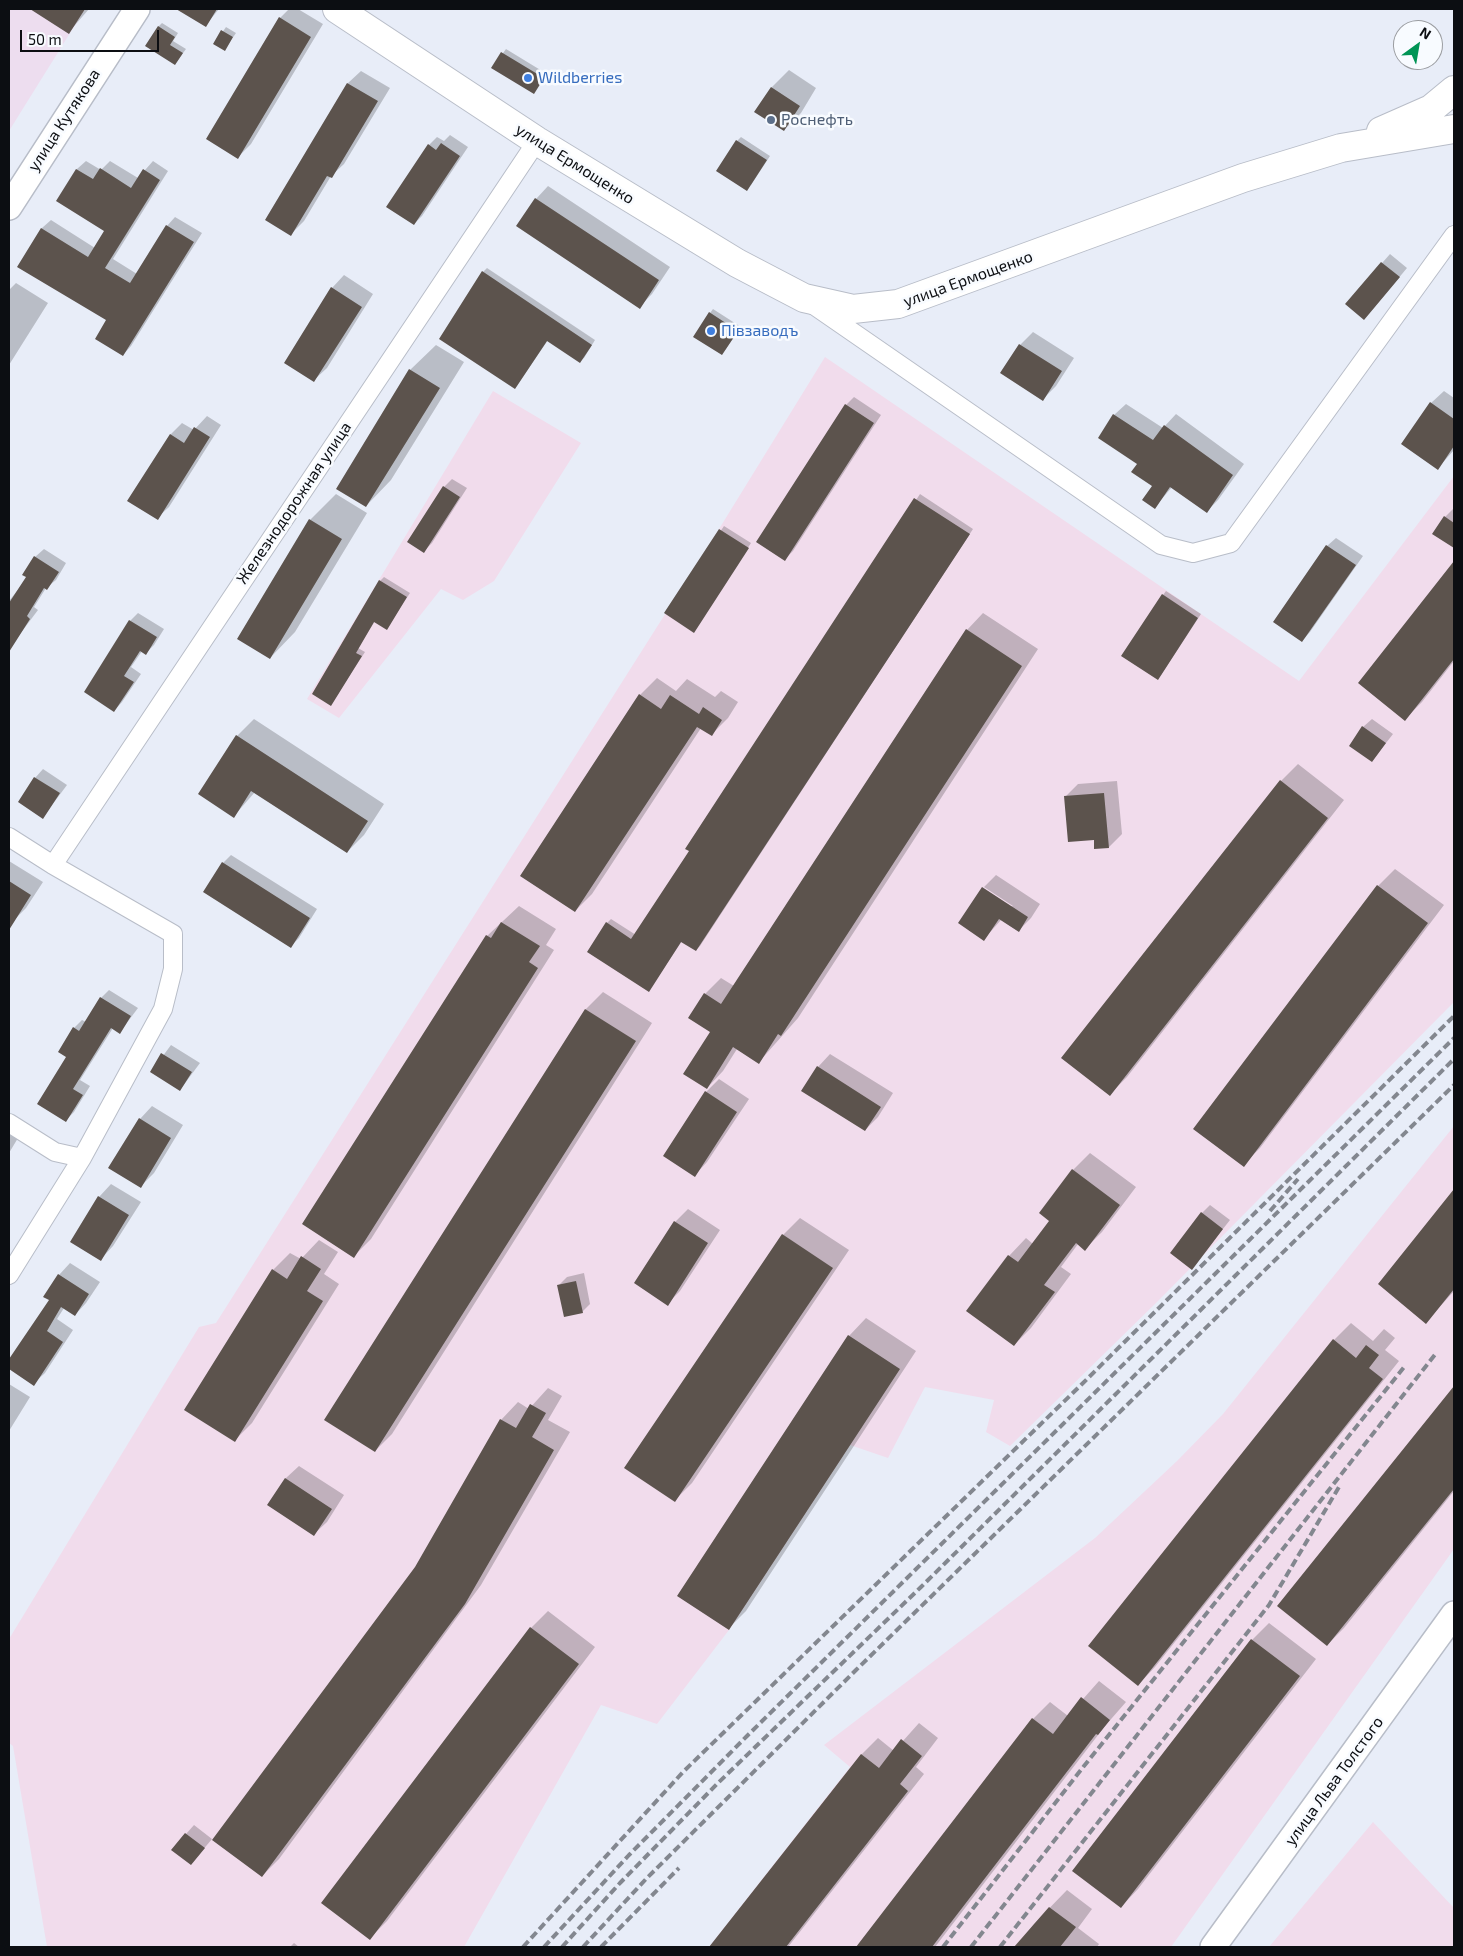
<!DOCTYPE html>
<html>
<head>
<meta charset="utf-8">
<style>
  body { margin:0 }
  #map { position:relative; width:1463px; height:1956px; overflow:hidden; background:#e8edf8; font-family:"Exo 2",sans-serif }
  canvas { display:block }
  .frame { position:absolute; inset:0; border:10px solid #0c0e12; pointer-events:none }
  .north { position:absolute; left:1393px; top:20px; width:50px; height:50px; box-sizing:border-box; background:#f8fbff; border:1px solid #9a9ca0; border-radius:50%; rotate:32deg; font-size:14px; font-weight:700; line-height:20px; text-align:center; color:#0c0e12 }
  .north::after { content:''; display:block; margin:auto; width:18px; height:22px; background:#009455; clip-path:polygon(50% 0,100% 100%,50% 72%,0 100%) }
  .scale { position:absolute; left:20px; top:30px; width:139px; height:22px; box-sizing:border-box; border:2px solid #0c0e12; border-top:0; padding-left:6px; font-size:15px; line-height:18px; white-space:nowrap; color:#0c0e12; -webkit-text-stroke:4px #f8fbff; paint-order:stroke }
</style>
</head>
<body>
<div id="map">
<canvas width="1463" height="1956"></canvas>
<div class="frame"></div>
<div class="north">N</div>
<div class="scale">50 m</div>
</div>
<script>
const ctx = document.querySelector('canvas').getContext('2d');
ctx.lineJoin = 'round';
function paint(path, color) {
  ctx.fillStyle = color;
  ctx.fill(path, 'evenodd');
}
function toPath(rows) {
  const path = new Path2D();
  for (const r of rows) {
    path.moveTo(r[0], r[1]);
    for (let i = 2; i < r.length; i += 2) path.lineTo(r[i], r[i + 1]);
  }
  return path;
}
function strokePath(path, color, width, dash) {
  ctx.strokeStyle = color;
  ctx.lineWidth = width;
  ctx.lineCap = dash ? 'butt' : 'round';
  ctx.setLineDash(dash || []);
  ctx.stroke(path);
}
function drawText(font, color, halo, rows, align = 'center') {
  ctx.font = font + ' "Exo 2",sans-serif';
  ctx.lineWidth = 5;
  ctx.setLineDash([]);
  ctx.textBaseline = 'middle';
  ctx.strokeStyle = halo;
  ctx.fillStyle = color;
  for (const [text, x, y, turn = 0] of rows) {
    ctx.save();
    ctx.translate(x, y);
    ctx.rotate((+turn || 0) * Math.PI / 180);
    ctx.textAlign = isNaN(turn) ? turn : align;
    if (halo) ctx.strokeText(text, 0, 0);
    ctx.fillText(text, 0, 0);
    ctx.restore();
  }
}
const industrial = toPath([
  [825,357,1299,681,1454,476,1454,1002,1158,1301,1010,1446,986,1432,994,1400,925,1387,888,1458,850,1445,729,1630,657,1724,601,1705,464,1947,47,1947,13,1746,9,1743,9,1639,199,1327,216,1323,719,529],
  [493,391,581,443,494,581,463,600,441,589,339,718,307,699],
  [1454,1126,1454,1549,1171,1947,709,1947,850,1767,824,1745,1095,1538,1177,1461,1223,1414],
  [1373,1822,1454,1908,1454,1947,1269,1947]
]);
const education = toPath([
  [9,9,85,9,9,131]
]);
const shadow = toPath([
  [46,9,89,9,69,32,42,15],
  [179,9,219,9,205,26],
  [289,9,298,9,323,24,251,144,238,157,280,18],
  [162,23,178,33,173,41,186,49,175,64,158,27],
  [226,27,236,33,225,49,215,43],
  [506,49,547,74,534,92,493,67],
  [789,70,816,88,801,113,784,130,772,87],
  [361,71,390,88,344,164,331,176,304,221,291,234,267,219,348,83],
  [450,135,468,147,422,216,414,224,429,145,437,137,444,141],
  [741,137,770,156,751,185,737,141],
  [86,161,101,170,110,161,138,178,153,161,168,171,113,259,137,274,167,226,175,217,202,233,131,346,123,355,108,320,18,267,42,228,51,220,95,248,106,230,58,201,77,169],
  [548,186,670,267,652,294,639,307,536,199],
  [1390,254,1407,268,1372,310,1347,303],
  [487,268,595,340,584,358,580,361,548,340,515,388,483,272],
  [344,275,373,294,327,368,314,380,332,288],
  [16,283,48,303,9,365,9,290],
  [713,309,741,327,725,350,710,313],
  [1033,332,1074,358,1056,386,1043,399,1020,345],
  [436,345,464,362,391,480,366,506,410,370],
  [1444,391,1454,398,1454,450,1438,468,1431,403],
  [854,397,881,415,793,551,785,559,846,405],
  [1126,404,1163,428,1176,414,1244,464,1218,500,1207,511,1172,487,1155,507,1154,485,1139,464,1099,438,1114,415],
  [207,416,221,425,169,507,157,518,129,501,171,434,182,423,194,430],
  [452,479,467,488,432,543,424,551,444,487],
  [336,494,367,513,295,632,270,658,310,520],
  [920,494,973,529,700,946,696,950,682,941,649,990,607,923,611,919,636,935,690,851,686,848],
  [1453,509,1454,543,1452,545,1445,517],
  [724,526,751,543,695,629,666,613],
  [1336,538,1363,556,1310,632,1302,641,1327,546],
  [44,549,66,563,56,580,46,588,34,607,38,610,14,642,9,638,9,601,28,577,35,557],
  [1454,563,1454,661,1422,702,1405,719,1360,683],
  [384,577,410,593,387,628,375,621,358,648,365,652,331,704,380,581],
  [1166,591,1201,614,1161,675,1163,595],
  [138,613,164,629,154,645,146,653,142,651,131,667,141,674,122,702,114,711,130,621],
  [983,613,1038,649,798,1018,759,1062,737,1049,723,1071,707,1088,712,1031,705,994,721,978,734,986,967,630],
  [657,678,676,691,687,679,715,697,721,691,738,702,728,718,711,735,701,728,592,894,575,911,640,695],
  [254,719,384,804,364,835,347,852,255,792,234,816,237,736],
  [1372,719,1393,734,1372,761,1363,727],
  [1298,764,1344,800,1127,1077,1110,1094,1281,781],
  [43,769,67,785,43,817,35,778],
  [1117,781,1122,834,1109,847,1095,838,1065,797,1078,784],
  [231,855,317,909,299,938,291,946,223,863],
  [9,861,43,882,26,908,13,921,9,918],
  [1395,869,1444,905,1260,1148,1243,1165,1378,886],
  [996,875,1040,904,1031,918,1018,931,1001,920,984,939,960,923,1013,906,984,887],
  [519,906,556,929,546,945,554,950,371,1239,354,1256,487,936],
  [109,990,138,1008,120,1032,113,1028,80,1080,90,1086,74,1112,66,1120,68,1057,74,1028,82,1020,86,1022,101,998],
  [603,992,652,1023,392,1434,375,1451,326,1419,586,1009],
  [171,1045,200,1063,180,1090,151,1072],
  [830,1054,893,1093,878,1117,865,1130,818,1067],
  [719,1079,749,1099,707,1162,695,1175,706,1092],
  [152,1106,183,1125,154,1173,141,1186,140,1119],
  [9,1132,18,1138,9,1153],
  [1090,1153,1136,1187,1102,1232,1085,1249,1078,1244,1061,1267,1071,1274,1031,1328,1014,1345,1009,1256,1026,1238,1033,1244,1051,1221,1073,1170],
  [111,1184,141,1202,113,1246,101,1259,99,1197],
  [1454,1191,1454,1291,1426,1322,1380,1284],
  [1210,1205,1230,1220,1192,1268,1202,1213],
  [688,1209,720,1230,680,1291,667,1304,675,1222],
  [800,1218,849,1250,692,1483,675,1500,626,1467,783,1235],
  [319,1240,338,1252,324,1274,339,1284,252,1423,235,1440,186,1410,273,1270,290,1253,301,1259],
  [70,1263,100,1282,86,1303,75,1315,64,1308,57,1319,73,1330,45,1373,33,1384,9,1367,9,1362,50,1300,59,1275],
  [584,1273,590,1304,582,1312,559,1285,567,1277],
  [866,1318,916,1351,746,1611,729,1628,849,1336],
  [1351,1323,1373,1341,1384,1329,1395,1338,1385,1350,1399,1361,1155,1667,1138,1685,1334,1340],
  [9,1384,30,1397,9,1431],
  [548,1388,562,1396,548,1420,570,1432,481,1585,279,1859,262,1876,416,1567,501,1420,518,1402,529,1409],
  [1454,1388,1454,1491,1344,1628,1327,1645,1279,1606],
  [299,1466,344,1495,327,1522,314,1534,269,1505,286,1478],
  [548,1611,595,1647,387,1921,370,1938,531,1628],
  [1269,1623,1316,1659,1138,1889,1121,1907,1252,1640],
  [1099,1681,1126,1702,1105,1726,935,1947,857,1947,1033,1719,1050,1702,1068,1716],
  [919,1723,938,1738,916,1767,924,1774,788,1947,711,1947,861,1755,878,1738,894,1751],
  [194,1825,212,1839,191,1864,186,1834],
  [1067,1890,1092,1909,1078,1928,1099,1944,1097,1947,1016,1947,1034,1924],
  [294,1943,299,1947,290,1947]
]);
const building = toPath([
  [30,9,85,9,69,34],
  [176,9,217,9,206,27],
  [279,17,311,37,238,159,206,139],
  [158,26,175,37,170,45,183,53,175,65,145,46],
  [221,30,233,37,225,51,213,44],
  [501,52,544,78,534,94,491,68],
  [347,83,378,101,332,178,327,176,291,236,265,220],
  [771,87,800,106,784,131,754,112],
  [736,140,767,160,747,191,716,171],
  [441,143,460,156,414,225,386,207,428,144,436,150],
  [100,168,131,188,143,169,160,180,105,268,130,283,166,225,194,242,123,356,95,339,106,320,17,267,41,228,88,257,104,231,56,201,76,169,93,179],
  [535,198,659,280,640,309,516,226],
  [1381,262,1400,277,1364,320,1345,304],
  [482,271,592,345,580,363,547,341,515,389,439,339],
  [331,287,362,307,314,382,284,363],
  [709,312,738,331,722,355,693,337],
  [1019,344,1062,371,1043,401,1000,373],
  [409,369,440,388,366,507,336,489],
  [1430,402,1454,419,1454,446,1438,470,1401,444],
  [845,404,874,423,785,561,756,542],
  [1113,414,1153,440,1164,425,1233,475,1207,513,1170,487,1155,509,1142,500,1152,486,1131,472,1137,464,1098,438],
  [194,427,210,437,158,520,127,501,170,434,184,443],
  [443,486,460,497,424,553,407,542],
  [914,498,970,534,696,951,681,942,649,992,587,952,606,922,631,939,689,851,685,849],
  [1444,516,1454,523,1454,548,1432,534],
  [309,519,342,539,270,659,237,639],
  [719,529,749,548,694,633,664,613],
  [1326,545,1356,565,1302,642,1273,622],
  [34,556,59,572,47,590,44,588,27,616,30,619,9,652,9,603,26,577,22,575],
  [1454,561,1454,659,1405,721,1358,683],
  [379,580,407,597,387,630,374,622,356,653,362,656,331,706,312,694],
  [1162,594,1198,618,1158,680,1121,656],
  [129,620,157,637,146,655,140,651,124,676,134,682,114,712,84,692],
  [966,629,1022,666,781,1036,778,1034,759,1064,733,1047,707,1089,683,1074,710,1032,688,1018,704,993,721,1004],
  [639,694,661,709,670,695,699,714,703,707,722,720,712,736,697,727,575,912,520,876],
  [1362,726,1386,743,1372,762,1349,746],
  [236,735,368,821,347,853,251,791,234,818,198,794],
  [34,777,60,793,43,819,18,802],
  [1280,780,1328,818,1110,1096,1061,1058],
  [1104,793,1109,848,1094,849,1094,840,1068,842,1064,796],
  [222,862,310,918,291,948,203,892],
  [9,881,31,895,9,930],
  [1377,885,1428,923,1244,1167,1193,1129],
  [982,887,1028,917,1019,932,999,919,984,941,958,923],
  [501,922,540,946,529,962,538,968,354,1258,302,1224,486,935,491,938],
  [100,997,131,1016,120,1034,111,1028,73,1089,83,1095,66,1122,37,1104,66,1057,58,1052,73,1027,79,1031],
  [585,1009,636,1041,375,1452,324,1420],
  [161,1053,192,1072,180,1091,150,1072],
  [817,1066,881,1107,865,1131,801,1091],
  [705,1091,737,1112,695,1177,663,1156],
  [139,1118,171,1138,141,1188,108,1168],
  [1072,1169,1120,1205,1085,1251,1076,1243,1044,1285,1055,1292,1014,1346,966,1311,1008,1255,1018,1262,1049,1221,1039,1213],
  [1454,1189,1454,1289,1426,1324,1378,1284],
  [98,1196,129,1215,101,1261,70,1242],
  [1201,1212,1223,1229,1192,1270,1170,1253],
  [674,1221,708,1243,668,1306,634,1283],
  [782,1234,833,1268,675,1502,624,1468],
  [301,1256,321,1269,307,1291,323,1301,235,1442,184,1410,272,1269,287,1279],
  [58,1274,89,1294,75,1316,61,1307,47,1331,63,1342,34,1386,9,1369,9,1359,49,1300,43,1297],
  [576,1281,583,1313,564,1317,557,1285],
  [848,1335,900,1369,729,1630,677,1596],
  [1333,1339,1356,1358,1366,1345,1379,1355,1369,1368,1383,1379,1138,1686,1088,1646],
  [1454,1386,1454,1489,1327,1646,1277,1606],
  [530,1404,546,1413,532,1437,554,1450,465,1604,262,1877,212,1840,415,1567,500,1419,516,1428],
  [285,1478,332,1509,314,1536,267,1505],
  [530,1627,579,1664,370,1940,321,1903],
  [1251,1639,1300,1676,1121,1908,1072,1871],
  [1081,1697,1110,1720,1098,1735,1096,1734,932,1947,856,1947,1032,1718,1053,1734],
  [901,1739,922,1756,900,1784,908,1791,786,1947,709,1947,861,1754,879,1768],
  [185,1833,205,1848,191,1865,171,1850],
  [1049,1907,1076,1927,1060,1947,1014,1947]
]);
const street = toPath([
  [812,304,1161,545,1193,553,1231,543,1454,235],
  [9,837,53,865,173,934,173,969,163,1009,82,1158,9,1275],
  [53,865,537,141],
  [9,1123,55,1152,82,1158]
]);
const secondary = toPath([
  [9,207,137,9],
  [1213,1947,1454,1614]
]);
const highway = toPath([
  [337,9,537,141,737,263,804,298,853,309,898,304,1243,178,1341,148,1454,129],
  [1381,131,1431,109,1454,90]
]);
const rail = toPath([
  [1270,1211,1298,1179],
  [523,1947,683,1772,1081,1385,1454,1016],
  [544,1947,629,1855,747,1736,1454,1038],
  [562,1947,620,1883,718,1783,921,1587,1454,1059],
  [583,1947,646,1879,856,1670,1454,1085],
  [601,1947,679,1868],
  [943,1947,1084,1766,1405,1366],
  [971,1947,1437,1352],
  [1000,1947,1269,1605,1339,1487]
]);
const markers = [
  [528,78,5,"#3f7fe0"],
  [771,120,5,"#5c6f8a"],
  [711,331,5,"#3f7fe0"]
];
const shopNames = [
  ["Wildberries",538,78],
  ["Пiвзаводъ",721,331]
];
const streetNames = [
  ["улица Кутякова",64,120,-57],
  ["улица Ермощенко",575,164,32],
  ["улица Ермощенко",968,279,-20],
  ["Железнодорожная улица",294,503,-56],
  ["улица Льва Толстого",1334,1781,-54]
];
const serviceNames = [
  ["Роснефть",781,120]
];
paint(industrial, '#f1dcec');
paint(education, '#edddef');
paint(shadow, '#0003');
paint(building, '#5c534d');
strokePath(street, '#b8bdc8', 20);
strokePath(secondary, '#b8bdc8', 28);
strokePath(highway, '#b8bdc8', 30);
strokePath(street, '#fff', 18);
strokePath(secondary, '#fff', 25);
strokePath(highway, '#fff', 28);
strokePath(rail, '#83878f', 4, [8, 4]);
for (const [x, y, r, color] of markers) {
  const dot = new Path2D();
  dot.arc(x, y, r, 0, 2 * Math.PI);
  ctx.fillStyle = color;
  ctx.fill(dot);
  strokePath(dot, '#f8fbff', 2);
}
drawText('16px', '#366cbe', '#f8fbff', shopNames, 'left');
drawText('16px', '#0c0e12', '#f8fbff', streetNames);
drawText('16px', '#4e5e75', '#f8fbff', serviceNames, 'left');
</script>
</body>
</html>
